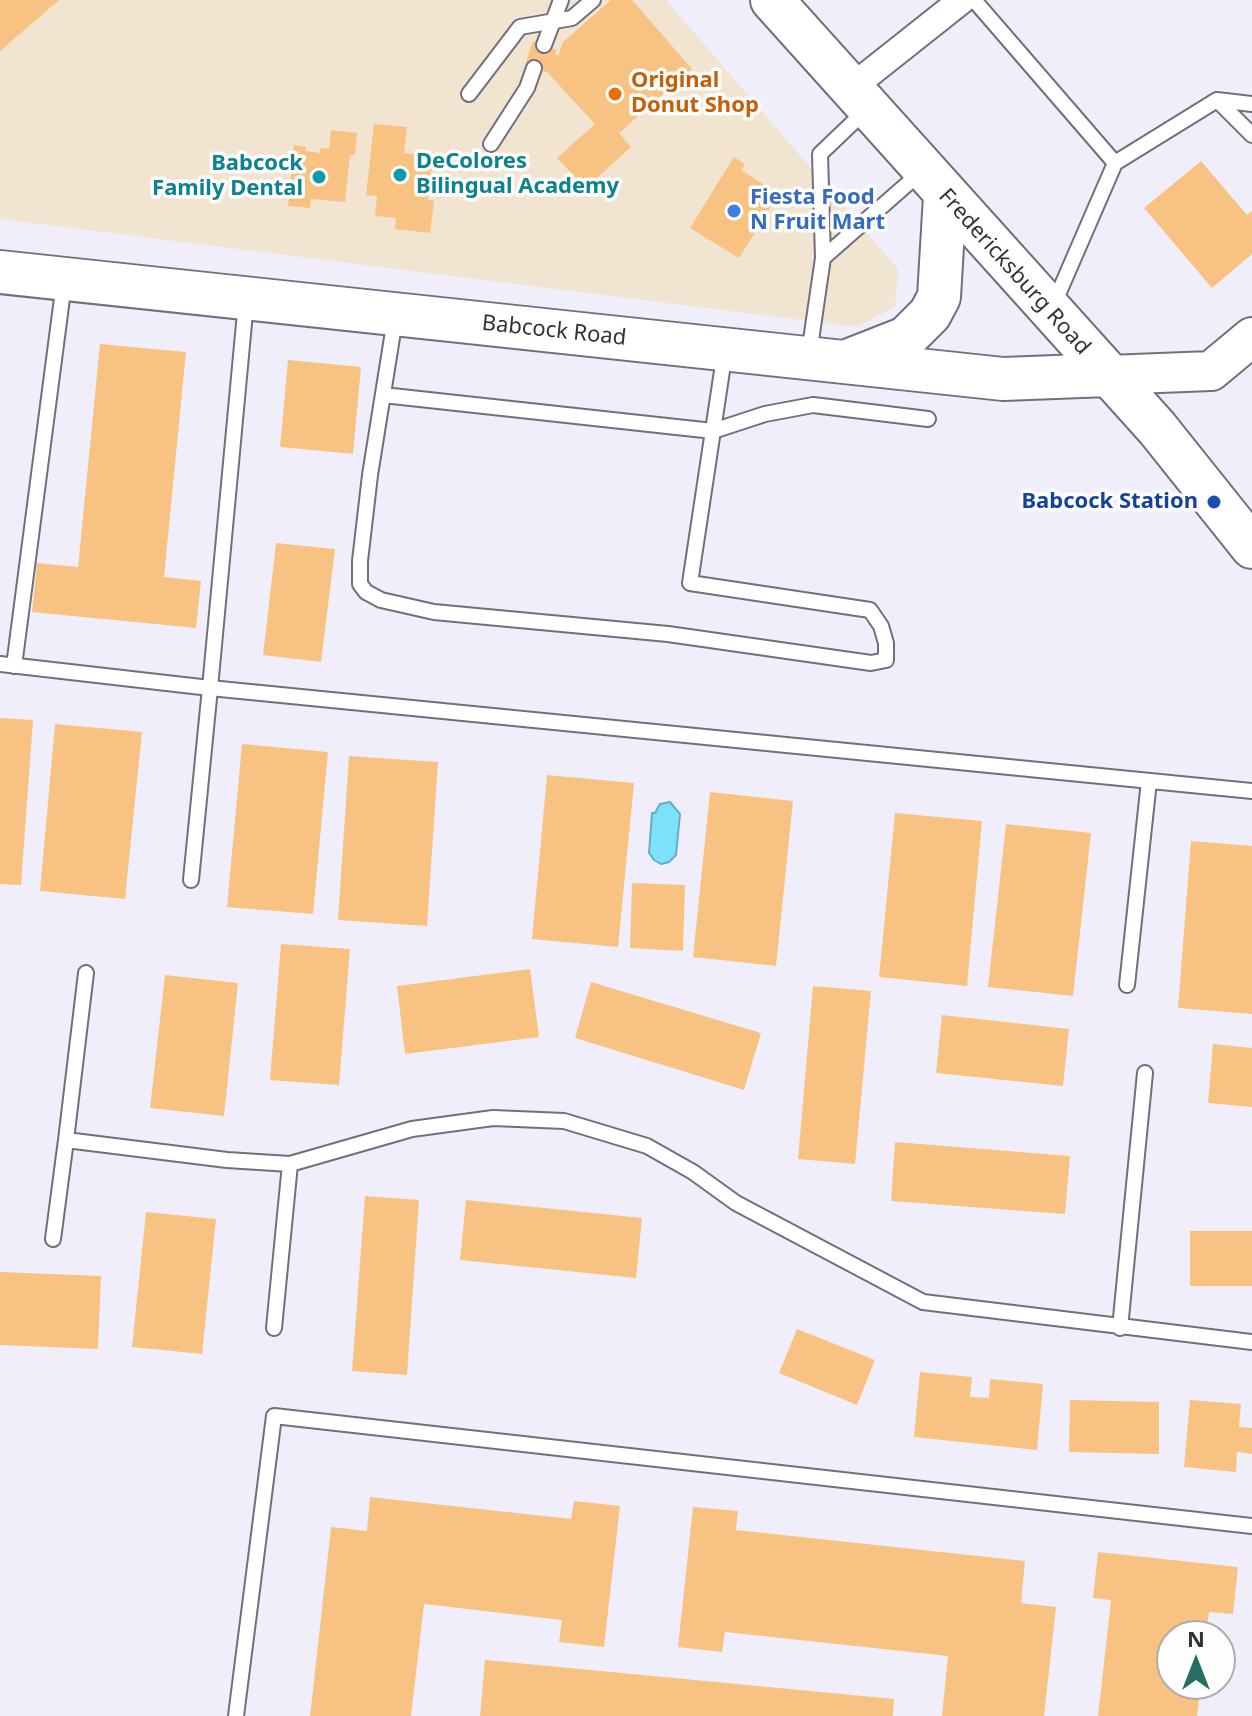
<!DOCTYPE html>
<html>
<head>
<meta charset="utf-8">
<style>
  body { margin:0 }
  #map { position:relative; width:1252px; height:1716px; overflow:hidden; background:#f1eefc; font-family:"Noto Sans",sans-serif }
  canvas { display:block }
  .north { position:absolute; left:1156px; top:1620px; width:80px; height:80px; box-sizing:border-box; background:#fdfdfd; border:2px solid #adacaf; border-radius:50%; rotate:0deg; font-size:22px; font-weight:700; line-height:32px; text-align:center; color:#343239 }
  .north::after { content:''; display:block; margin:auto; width:28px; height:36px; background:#266d63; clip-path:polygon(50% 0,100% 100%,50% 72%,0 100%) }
</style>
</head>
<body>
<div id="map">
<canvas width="1252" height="1716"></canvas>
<div class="north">N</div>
</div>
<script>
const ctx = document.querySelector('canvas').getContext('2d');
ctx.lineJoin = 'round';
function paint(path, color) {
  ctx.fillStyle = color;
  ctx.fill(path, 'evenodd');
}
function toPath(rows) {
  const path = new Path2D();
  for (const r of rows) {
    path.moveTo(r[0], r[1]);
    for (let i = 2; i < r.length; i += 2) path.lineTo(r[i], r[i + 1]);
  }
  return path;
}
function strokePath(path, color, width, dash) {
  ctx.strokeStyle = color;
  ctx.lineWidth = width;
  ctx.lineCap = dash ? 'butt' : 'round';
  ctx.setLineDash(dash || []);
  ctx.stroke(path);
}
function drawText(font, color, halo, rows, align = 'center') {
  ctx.font = font + ' "Noto Sans",sans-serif';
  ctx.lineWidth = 7;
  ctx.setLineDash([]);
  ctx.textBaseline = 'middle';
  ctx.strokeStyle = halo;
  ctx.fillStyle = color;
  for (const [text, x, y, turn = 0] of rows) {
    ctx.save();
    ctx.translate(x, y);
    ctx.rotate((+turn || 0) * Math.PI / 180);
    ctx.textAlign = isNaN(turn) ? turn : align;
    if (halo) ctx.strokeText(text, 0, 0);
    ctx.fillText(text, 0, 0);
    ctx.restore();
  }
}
const commercial = toPath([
  [0,0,666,0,898,269,895,307,857,327,0,219]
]);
const water = toPath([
  [670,802,680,814,676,855,669,862,661,864,654,860,649,853,652,813,655,813,660,804,670,802]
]);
const building = toPath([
  [0,0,59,0,0,51],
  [611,0,632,0,692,69,619,133,631,147,586,188,557,158,595,124,547,72,525,65,533,41,557,50,555,54,558,56,563,42],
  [374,124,407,127,404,153,433,156,428,200,434,200,430,233,395,229,396,218,375,216,377,196,366,195],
  [331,130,357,133,355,155,350,155,345,202,311,199,310,208,288,206,294,145,306,147,306,151,320,153,320,148,329,149],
  [734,157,745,164,741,170,779,194,739,258,690,228],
  [1201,161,1247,215,1252,211,1252,254,1212,288,1144,208],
  [100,344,186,352,164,577,201,581,196,628,32,612,37,563,78,567],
  [288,360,361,367,353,454,280,447],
  [276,543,335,549,321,662,263,655],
  [0,718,33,720,21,885,0,884],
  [55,724,142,732,125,899,40,891],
  [242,744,328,752,313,914,227,907],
  [349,756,438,762,427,926,338,920],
  [547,775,634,783,618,947,532,939],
  [710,792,793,801,776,966,693,957],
  [895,813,982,821,967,986,879,977],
  [1006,824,1091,833,1073,996,988,987],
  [1191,841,1252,846,1252,1014,1178,1008],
  [632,883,685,885,683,951,630,948],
  [281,944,350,949,339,1085,270,1080],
  [530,969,539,1037,405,1054,397,986],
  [165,975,238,983,224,1116,150,1108],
  [591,982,761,1033,744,1090,575,1038],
  [813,986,871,991,855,1164,798,1159],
  [942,1015,1069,1029,1063,1086,936,1073],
  [1213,1044,1252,1048,1252,1107,1208,1103],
  [895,1142,1070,1156,1065,1214,891,1201],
  [365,1196,419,1200,407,1375,352,1371],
  [466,1200,642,1218,636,1278,460,1260],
  [146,1212,216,1219,202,1354,132,1347],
  [1190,1231,1252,1231,1252,1286,1190,1286],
  [0,1272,101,1276,98,1349,0,1345],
  [797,1329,875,1360,857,1405,779,1373],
  [920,1372,972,1377,970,1397,989,1398,990,1379,1043,1384,1037,1450,914,1437],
  [1070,1400,1159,1402,1159,1454,1069,1452],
  [1190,1400,1241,1404,1239,1427,1252,1428,1252,1454,1237,1452,1236,1472,1184,1467],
  [370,1497,571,1519,574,1501,620,1506,604,1647,559,1642,562,1620,424,1604,411,1716,310,1716,331,1527,367,1531],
  [693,1507,738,1511,736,1530,1025,1561,1021,1603,1056,1607,1044,1716,942,1716,948,1656,725,1632,722,1652,678,1647],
  [1098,1552,1238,1567,1233,1614,1209,1612,1206,1636,1172,1636,1172,1684,1201,1684,1197,1716,1098,1716,1111,1600,1093,1598],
  [485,1660,894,1699,893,1716,480,1716]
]);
const service = toPath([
  [974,0,1115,163],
  [544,45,561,0],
  [469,94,520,27,572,18,593,0],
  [1217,100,1252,135],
  [491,144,527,88,534,68],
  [823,258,820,154,865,111],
  [1053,306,1115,163,1217,100,1252,104],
  [395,319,370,475,360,561,360,584,366,592,381,600,434,612,668,634,871,663,886,660,886,643,881,626,870,610,690,583,725,351],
  [809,354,823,258,921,172],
  [383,395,713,431,765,414,813,405,928,419],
  [0,664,210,688,246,302],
  [14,666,64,283],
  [191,880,210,688,1252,791],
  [86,973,66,1140,227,1160,290,1164,412,1129,493,1118,564,1121,647,1146,693,1172,736,1203,923,1302,1252,1342],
  [1127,985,1149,781],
  [53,1239,66,1140],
  [274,1328,290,1164],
  [1120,1328,1145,1073],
  [236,1716,274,1416,1252,1526]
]);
const minor = toPath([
  [851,88,962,0]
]);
const secondary = toPath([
  [1108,375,1211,371,1252,337]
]);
const primary = toPath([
  [772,0,1157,428,1252,547],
  [0,272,1003,379,1108,375],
  [850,360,906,338,930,314,939,297,945,196]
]);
const markers = [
  [615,94,8,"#e8710a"],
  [400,175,8,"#0f9aa8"],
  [319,177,8,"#0f9aa8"],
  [734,211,8,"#3f7fe0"],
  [1214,502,8,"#1a4fb4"]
];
const foodNames = [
  ["Original",631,81],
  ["Donut Shop",631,106]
];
const cultureNames = [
  ["DeColores",416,162],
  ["Bilingual Academy",416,187],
  ["Babcock",303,164,"right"],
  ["Family Dental",303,189,"right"]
];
const shopNames = [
  ["Fiesta Food",750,198],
  ["N Fruit Mart",750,223]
];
const streetNames = [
  ["Fredericksburg Road",1014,272,48],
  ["Babcock Road",554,331,6]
];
const transitNames = [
  ["Babcock Station",1198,502]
];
paint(commercial, '#f1e5d1');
paint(water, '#7ce2fc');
strokePath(water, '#66adc2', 2);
paint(building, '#f8c382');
strokePath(service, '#726e7e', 18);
strokePath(minor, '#726e7e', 30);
strokePath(secondary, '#726e7e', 42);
strokePath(primary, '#726e7e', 46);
strokePath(service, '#fff', 14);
strokePath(minor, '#fff', 26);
strokePath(secondary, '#fff', 38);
strokePath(primary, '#fff', 42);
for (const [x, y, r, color] of markers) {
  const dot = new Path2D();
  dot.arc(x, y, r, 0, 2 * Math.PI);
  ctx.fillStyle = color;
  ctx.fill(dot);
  strokePath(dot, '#fdfdfd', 3);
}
drawText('bold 22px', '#c56008', '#fdfdfd', foodNames, 'left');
drawText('bold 22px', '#0d838f', '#fdfdfd', cultureNames, 'left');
drawText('bold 22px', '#366cbe', '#fdfdfd', shopNames, 'left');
drawText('22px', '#343239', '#fdfdfd', streetNames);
drawText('bold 22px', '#164399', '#fdfdfd', transitNames, 'right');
</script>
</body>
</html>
